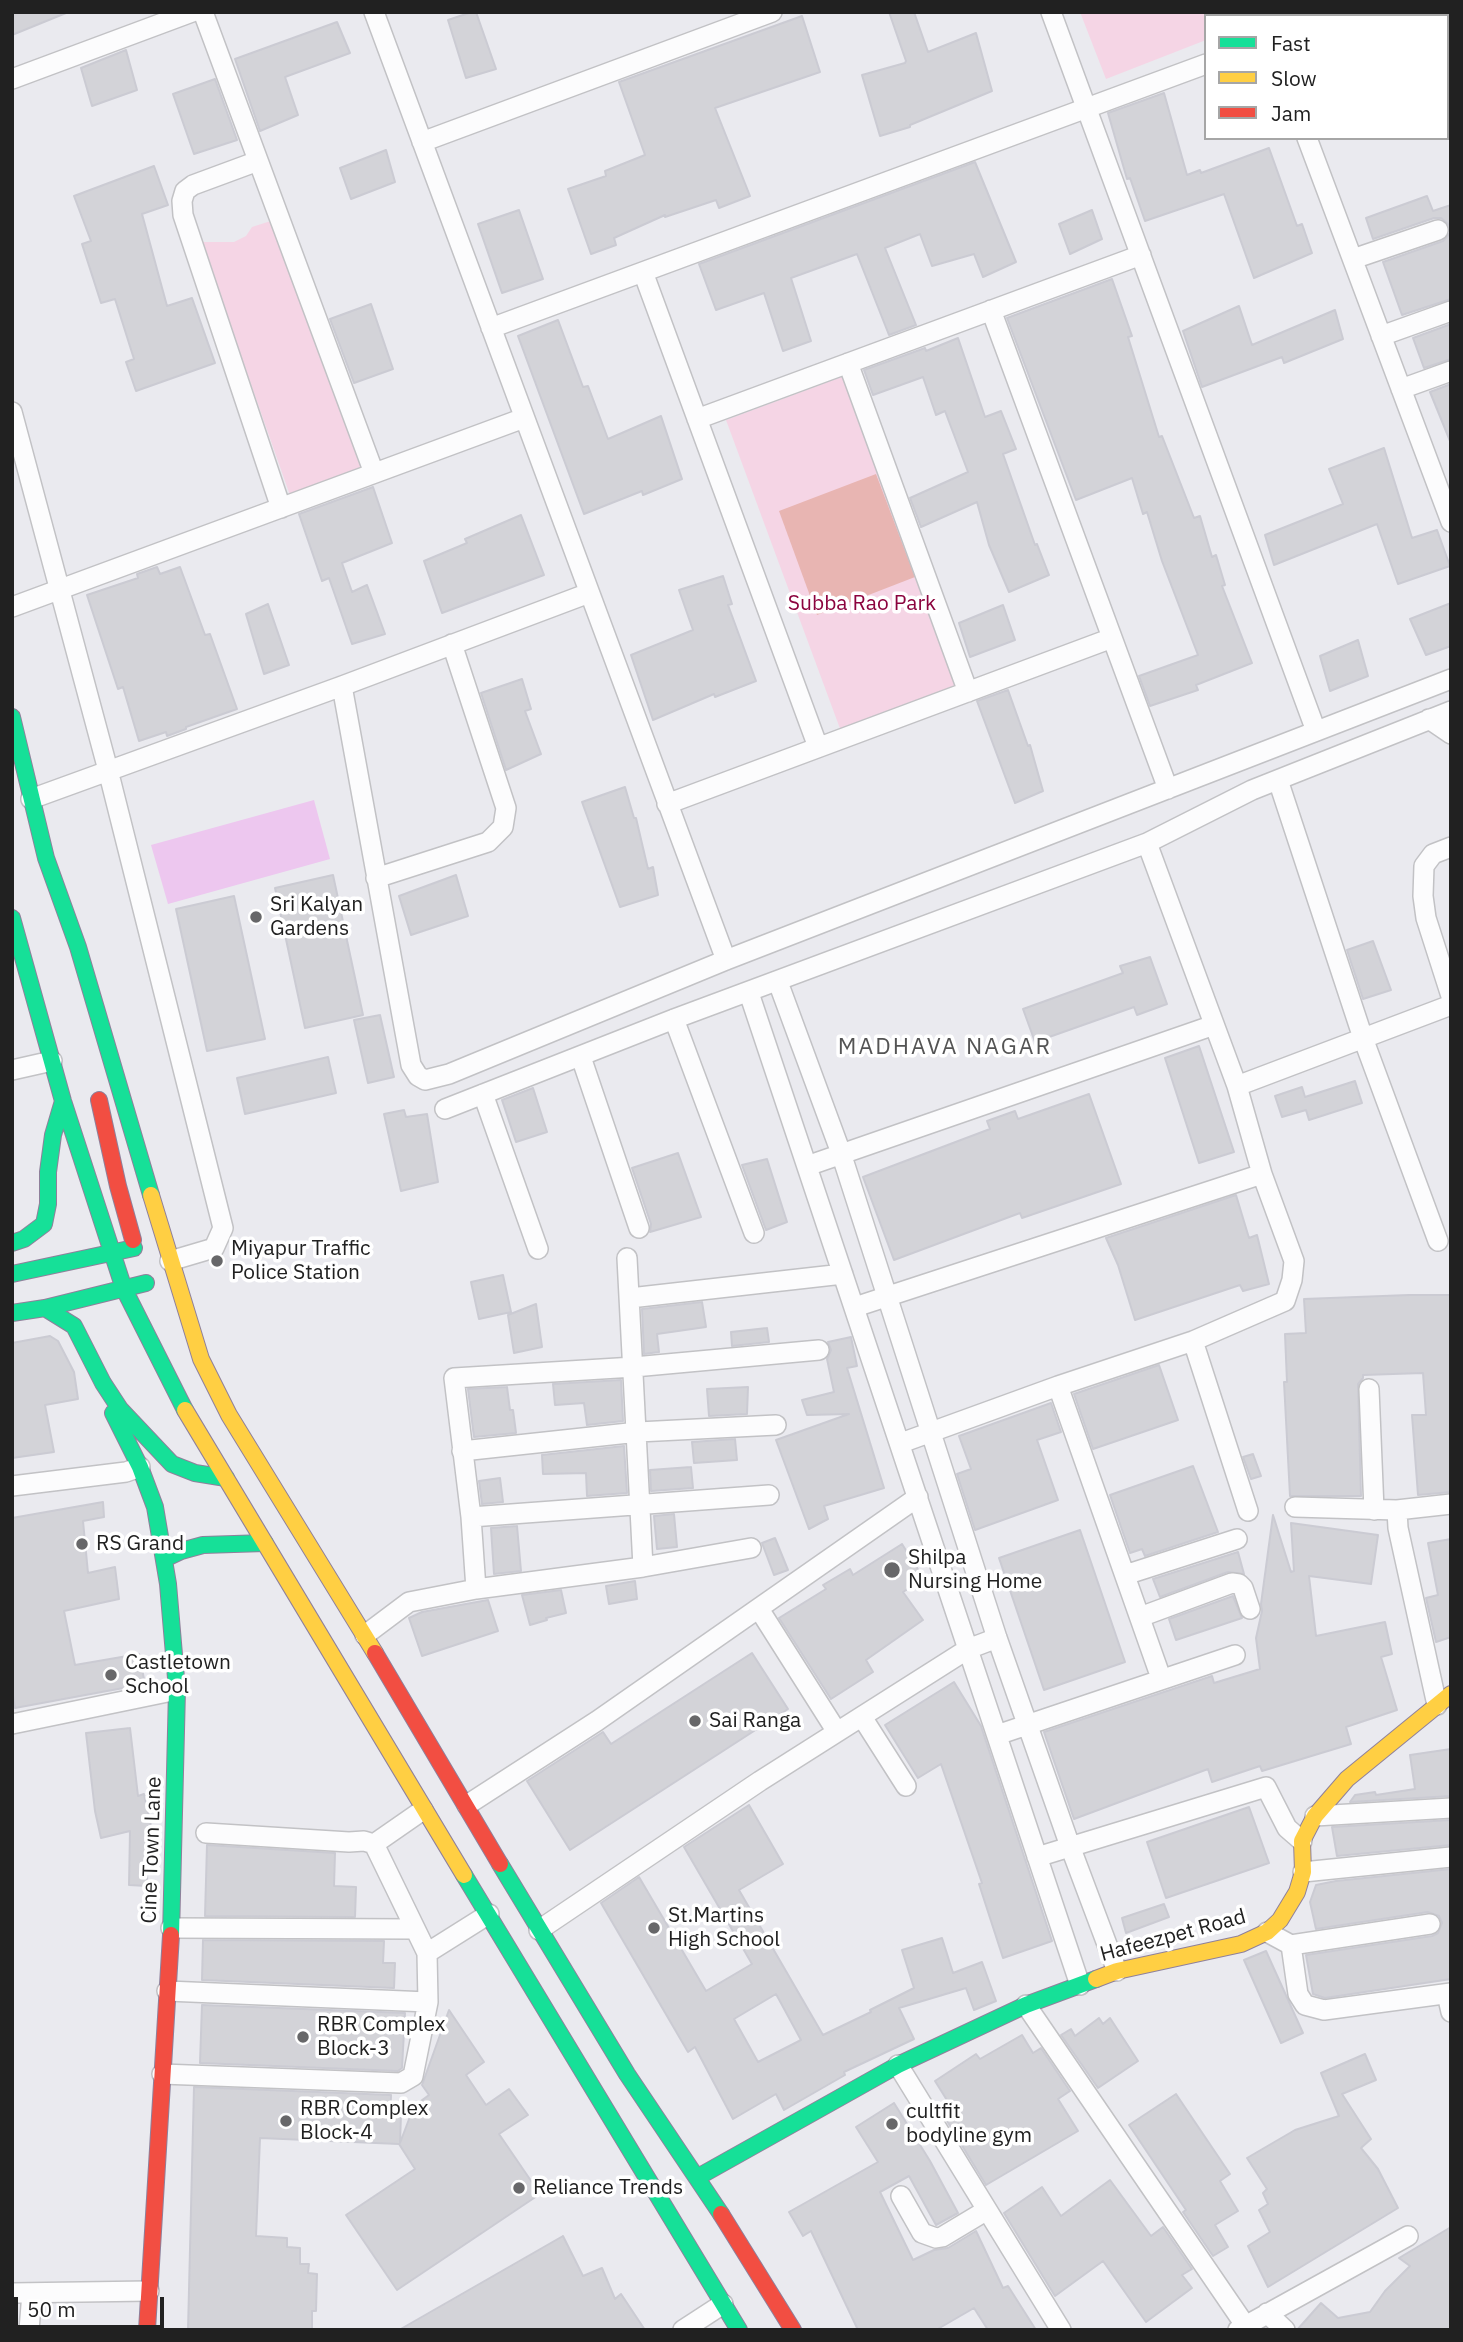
<!DOCTYPE html>
<html>
<head>
<meta charset="utf-8">
<style>
  body { margin:0 }
  #map { position:relative; width:1463px; height:2342px; overflow:hidden; background:#eaeaef; font-family:"IBM Plex Sans",sans-serif }
  canvas { display:block }
  .frame { position:absolute; inset:0; border:14px solid #212121; pointer-events:none }
  .legend { position:absolute; left:1204px; top:14px; width:245px; height:126px; box-sizing:border-box; background:#fff; border:2px solid #a6a6a6; margin:0; padding:9px 12px; list-style:none; font-size:21px; color:#212121 }
  .legend li { display:flex; align-items:center; gap:14px; height:35px }
  .legend b { width:35px; border:2px solid #a6a6a6 }
  .scale { position:absolute; left:14px; top:2297px; width:150px; height:32px; box-sizing:border-box; border:4px solid #212121; border-top:0; padding-left:9px; font-size:21px; line-height:24px; white-space:nowrap; color:#212121; -webkit-text-stroke:5px #fff; paint-order:stroke }
</style>
</head>
<body>
<div id="map">
<canvas width="1463" height="2342"></canvas>
<div class="frame"></div>
<ul class="legend">
<li><b style="height:9px;background:#16e098"></b>Fast</li>
<li><b style="height:9px;background:#ffcf43"></b>Slow</li>
<li><b style="height:9px;background:#f24e42"></b>Jam</li>
</ul>
<div class="scale">50 m</div>
</div>
<script>
const ctx = document.querySelector('canvas').getContext('2d');
ctx.lineJoin = 'round';
function paint(path, color) {
  ctx.fillStyle = color;
  ctx.fill(path, 'evenodd');
}
function toPath(rows) {
  const path = new Path2D();
  for (const r of rows) {
    path.moveTo(r[0], r[1]);
    for (let i = 2; i < r.length; i += 2) path.lineTo(r[i], r[i + 1]);
  }
  return path;
}
function strokePath(path, color, width, dash) {
  ctx.strokeStyle = color;
  ctx.lineWidth = width;
  ctx.lineCap = dash ? 'butt' : 'round';
  ctx.setLineDash(dash || []);
  ctx.stroke(path);
}
function drawText(font, color, halo, rows, align = 'center') {
  ctx.font = font + ' "IBM Plex Sans",sans-serif';
  ctx.lineWidth = 7;
  ctx.setLineDash([]);
  ctx.textBaseline = 'middle';
  ctx.strokeStyle = halo;
  ctx.fillStyle = color;
  for (const [text, x, y, turn = 0] of rows) {
    ctx.save();
    ctx.translate(x, y);
    ctx.rotate((+turn || 0) * Math.PI / 180);
    ctx.textAlign = isNaN(turn) ? turn : align;
    if (halo) ctx.strokeText(text, 0, 0);
    ctx.fillText(text, 0, 0);
    ctx.restore();
  }
}
const grass = toPath([
  [314,800,330,859,168,904,151,845]
]);
const park = toPath([
  [1080,12,1279,12,1270,16,1206,16,1206,40,1106,79],
  [280,218,372,474,292,501,201,242,234,242,246,236,252,227],
  [844,376,961,690,842,734,726,420]
]);
const pitch = toPath([
  [876,474,915,577,817,615,779,511]
]);
const building = toPath([
  [12,12,66,12,66,13,12,35,12,12],
  [472,12,476,12,496,69,466,78,448,20,472,12],
  [889,12,914,12,928,52,976,33,992,91,910,125,910,127,880,136,862,75,905,63,906,61,889,12],
  [802,16,820,72,715,108,750,196,719,208,716,200,665,217,665,215,614,238,616,245,591,254,568,189,606,176,605,171,645,155,619,82,802,16],
  [337,22,350,53,285,77,298,115,260,131,235,59,337,22],
  [126,50,137,90,92,106,81,68,126,50],
  [215,79,237,140,194,154,173,94,215,79],
  [1164,93,1187,175,1200,170,1201,173,1269,148,1297,226,1302,224,1312,253,1254,278,1224,194,1145,221,1130,178,1127,179,1108,113,1164,93],
  [386,150,395,182,351,199,340,168,386,150],
  [975,162,1016,262,983,277,974,254,932,266,920,234,885,248,916,325,889,335,857,254,791,278,811,341,783,351,764,293,716,310,699,264,975,162],
  [154,166,168,205,142,214,167,306,192,298,215,363,136,391,126,362,134,359,115,299,101,303,82,244,91,241,74,196,154,166],
  [1427,196,1433,211,1451,205,1451,299,1402,315,1383,262,1443,241,1450,233,1449,225,1441,218,1434,218,1373,239,1366,218,1427,196],
  [519,210,543,279,502,293,478,224,519,210],
  [1092,210,1102,239,1070,254,1059,224,1092,210],
  [1112,279,1132,336,1128,337,1159,437,1162,436,1194,518,1200,516,1212,557,1216,555,1225,585,1222,586,1252,663,1196,685,1198,690,1150,706,1139,676,1198,655,1162,561,1147,512,1143,514,1132,478,1076,500,1007,318,1112,279],
  [371,304,393,369,354,383,330,319,371,304],
  [1239,306,1252,345,1335,310,1343,339,1284,363,1282,357,1202,387,1183,331,1239,306],
  [558,320,583,387,588,386,608,439,661,416,682,479,643,495,642,491,584,514,518,336,558,320],
  [1451,324,1451,359,1424,368,1413,338,1451,324],
  [958,338,985,417,1001,411,1016,449,1003,454,1035,545,1037,544,1049,575,1009,592,989,545,977,502,921,527,910,498,968,472,945,411,936,415,923,377,873,395,864,370,925,348,926,351,958,338],
  [1451,384,1451,441,1450,441,1430,392,1451,384],
  [1384,448,1412,538,1437,530,1450,566,1398,584,1377,524,1274,565,1265,535,1343,504,1329,469,1384,448],
  [373,487,392,543,342,563,352,592,367,585,385,634,352,644,329,578,322,581,299,514,373,487],
  [521,515,544,575,442,613,424,561,467,543,465,539,521,515],
  [157,567,160,574,180,567,205,635,210,634,237,709,186,727,186,729,167,736,166,732,139,741,123,687,118,689,87,595,138,578,137,574,157,567],
  [723,576,732,604,728,605,756,681,715,697,714,694,653,720,631,655,693,630,679,590,723,576],
  [1451,603,1451,646,1426,655,1410,619,1451,603],
  [268,604,289,665,264,674,246,614,268,604],
  [1003,605,1015,640,970,657,959,623,1003,605],
  [1358,640,1368,676,1330,691,1320,656,1358,640],
  [522,679,531,709,525,711,541,754,506,770,481,693,522,679],
  [1008,690,1028,746,1030,745,1043,791,1015,803,977,701,1008,690],
  [625,787,634,818,636,818,648,869,653,867,658,895,620,907,582,802,625,787],
  [333,875,363,1015,305,1028,275,888,333,875],
  [456,875,468,916,411,935,399,896,456,875],
  [234,896,265,1039,207,1051,176,909,234,896],
  [1373,941,1391,990,1363,999,1347,950,1373,941],
  [1150,957,1167,1004,1137,1015,1134,1007,1035,1042,1023,1009,1123,973,1120,966,1150,957],
  [380,1015,394,1077,368,1083,354,1020,380,1015],
  [1199,1046,1234,1152,1199,1163,1165,1058,1199,1046],
  [328,1057,336,1093,245,1114,237,1078,328,1057],
  [1355,1081,1362,1103,1309,1120,1306,1110,1282,1117,1275,1096,1302,1087,1305,1097,1355,1081],
  [533,1088,547,1132,516,1142,502,1100,533,1088],
  [1089,1094,1121,1184,1022,1218,1020,1213,894,1260,863,1177,990,1129,987,1121,1015,1111,1018,1119,1089,1094],
  [404,1110,406,1117,427,1114,438,1182,401,1191,384,1114,404,1110],
  [678,1153,701,1217,650,1232,651,1224,632,1168,678,1153],
  [767,1159,787,1222,766,1230,742,1165,767,1159],
  [1236,1195,1249,1238,1257,1235,1269,1284,1243,1291,1240,1285,1135,1320,1118,1265,1106,1238,1236,1195],
  [503,1275,511,1312,479,1319,471,1282,503,1275],
  [1409,1295,1451,1295,1451,1492,1418,1495,1412,1415,1426,1415,1423,1373,1363,1375,1363,1378,1358,1384,1361,1496,1290,1496,1284,1382,1287,1382,1285,1334,1306,1333,1304,1299,1409,1295],
  [702,1302,706,1327,657,1334,659,1352,644,1354,642,1309,702,1302],
  [536,1304,542,1347,514,1353,508,1315,536,1304],
  [767,1328,769,1342,732,1346,731,1332,767,1328],
  [50,1336,58,1341,74,1372,78,1399,45,1405,54,1452,12,1458,12,1343,50,1336],
  [851,1337,857,1366,847,1368,884,1488,824,1506,828,1519,809,1529,776,1440,849,1414,807,1415,802,1400,834,1392,827,1359,831,1350,828,1342,851,1337],
  [1159,1365,1178,1420,1093,1449,1074,1394,1159,1365],
  [621,1380,623,1421,587,1425,584,1403,555,1405,553,1384,621,1380],
  [507,1387,510,1410,513,1410,516,1433,474,1437,468,1389,507,1387],
  [748,1387,747,1414,709,1416,707,1389,748,1387],
  [1051,1403,1061,1432,1037,1440,1058,1500,975,1530,957,1474,971,1469,959,1436,1051,1403],
  [735,1439,737,1460,694,1463,692,1442,735,1439],
  [624,1446,627,1493,587,1496,586,1473,543,1474,542,1455,624,1446],
  [1253,1454,1261,1476,1251,1479,1243,1457,1253,1454],
  [1193,1466,1218,1532,1145,1556,1142,1549,1130,1553,1110,1495,1193,1466],
  [691,1467,693,1488,651,1491,650,1470,691,1467],
  [500,1478,503,1502,482,1504,479,1481,500,1478],
  [103,1502,104,1517,83,1521,88,1573,115,1567,119,1599,64,1611,75,1665,139,1654,145,1684,15,1708,12,1691,12,1518,103,1502],
  [674,1514,677,1547,657,1549,654,1516,674,1514],
  [1273,1515,1291,1572,1294,1571,1291,1523,1378,1535,1371,1584,1309,1576,1316,1636,1385,1622,1392,1654,1381,1657,1397,1710,1346,1727,1351,1744,1262,1771,1260,1766,1212,1782,1208,1769,1074,1819,1044,1732,1212,1676,1214,1683,1260,1669,1256,1638,1262,1611,1261,1604,1273,1515],
  [517,1526,521,1571,494,1574,491,1528,517,1526],
  [1080,1530,1125,1662,1044,1690,999,1558,1080,1530],
  [775,1538,788,1570,774,1575,762,1543,775,1538],
  [1451,1539,1451,1637,1436,1642,1426,1598,1438,1595,1428,1543,1451,1539],
  [902,1544,924,1579,903,1592,923,1620,866,1660,873,1672,831,1699,779,1618,826,1589,823,1585,850,1569,853,1575,902,1544],
  [1238,1552,1244,1574,1228,1572,1160,1597,1153,1579,1238,1552],
  [635,1581,637,1599,609,1604,606,1586,635,1581],
  [561,1590,566,1613,546,1618,547,1620,530,1625,522,1595,561,1590],
  [1233,1596,1242,1618,1176,1640,1169,1619,1233,1596],
  [488,1600,498,1631,422,1656,409,1618,422,1612,488,1600],
  [752,1653,788,1709,570,1850,527,1781,603,1732,611,1744,752,1653],
  [954,1682,981,1726,1052,1941,1003,1958,979,1884,982,1883,941,1764,918,1778,885,1725,954,1682],
  [130,1728,138,1796,144,1794,151,1826,148,1826,147,1886,129,1885,130,1831,101,1838,95,1811,86,1733,130,1728],
  [1451,1749,1451,1796,1350,1802,1355,1795,1375,1792,1376,1795,1415,1789,1410,1755,1451,1749],
  [749,1805,783,1864,739,1890,823,2035,871,2012,870,2010,914,1988,902,1950,942,1938,953,1973,982,1962,996,2001,974,2010,966,1988,899,2008,914,2039,844,2072,845,2075,784,2110,776,2094,733,2119,695,2047,688,2052,601,1903,639,1877,706,1991,752,1964,684,1847,749,1805],
  [776,1994,801,2040,758,2062,734,2019,776,1994],
  [1249,1807,1269,1863,1166,1898,1147,1842,1249,1807],
  [1451,1820,1451,1845,1337,1856,1332,1827,1451,1820],
  [207,1845,335,1853,334,1886,356,1887,355,1917,205,1916,207,1845],
  [1451,1869,1451,1979,1325,1998,1313,1994,1306,1955,1432,1936,1438,1933,1442,1923,1439,1916,1428,1912,1316,1929,1310,1902,1316,1885,1336,1881,1451,1869],
  [1164,1904,1169,1917,1126,1933,1122,1918,1164,1904],
  [203,1940,384,1941,383,1963,395,1963,394,1988,202,1980,203,1940],
  [1266,1951,1303,2033,1281,2043,1244,1960,1266,1951],
  [202,2005,405,2013,402,2068,398,2071,200,2063,202,2005],
  [449,2010,484,2062,466,2075,486,2105,509,2089,528,2115,499,2134,540,2194,397,2290,346,2215,415,2169,399,2144,260,2138,256,2236,287,2238,287,2247,300,2248,300,2264,309,2264,308,2273,317,2274,316,2311,312,2311,312,2330,188,2330,194,2087,391,2095,390,2122,401,2114,400,2143,414,2106,429,2095,422,2085,449,2010],
  [1099,2018,1103,2024,1110,2018,1138,2061,1098,2088,1061,2035,1071,2029,1075,2036,1099,2018],
  [1022,2035,1033,2053,1041,2048,1070,2091,1058,2099,1078,2131,986,2185,941,2111,950,2105,935,2081,976,2054,980,2059,1022,2035],
  [1365,2054,1376,2080,1342,2094,1371,2139,1361,2148,1378,2169,1398,2208,1268,2287,1248,2246,1270,2232,1259,2210,1268,2204,1263,2193,1267,2189,1247,2158,1295,2130,1339,2116,1321,2073,1365,2054],
  [1176,2094,1230,2174,1220,2181,1238,2211,1215,2225,1228,2247,1213,2256,1183,2212,1186,2210,1129,2125,1176,2094],
  [894,2103,930,2161,958,2213,936,2225,909,2176,880,2192,913,2260,934,2250,948,2248,976,2231,1003,2288,1008,2286,1036,2330,988,2330,974,2308,936,2330,858,2330,811,2231,803,2236,789,2212,878,2162,856,2127,894,2103],
  [1110,2180,1151,2236,1163,2227,1192,2269,1182,2275,1192,2288,1146,2322,1103,2261,1055,2296,1004,2213,1042,2187,1061,2216,1110,2180],
  [1451,2227,1451,2330,1297,2330,1321,2303,1338,2318,1370,2312,1385,2291,1410,2266,1399,2258,1451,2227],
  [563,2236,583,2276,602,2268,615,2299,621,2294,645,2330,399,2330,563,2236]
]);
const street = toPath([
  [203,12,374,473],
  [374,12,726,960],
  [1051,12,1316,731],
  [1334,16,1344,12],
  [12,79,192,12],
  [1307,138,1451,522],
  [422,142,772,12],
  [258,161,193,185,185,191,182,201,183,215,281,508],
  [1353,259,1438,230],
  [643,272,818,747],
  [991,310,1168,789],
  [491,328,1206,64],
  [1381,336,1451,311],
  [848,363,968,692],
  [1401,389,1451,371],
  [12,412,108,770,223,1228,214,1248,170,1261],
  [697,419,1141,255],
  [12,607,524,418],
  [342,686,411,1065,418,1076,425,1080,449,1074,726,960,1451,679],
  [1429,719,1451,734],
  [1278,780,1363,1038,1438,1241],
  [31,799,342,686,589,593],
  [667,804,1112,638],
  [1451,847,1433,854,1424,866,1423,896,1426,918,1451,996],
  [376,878,488,842,503,827,506,808,452,644],
  [778,982,841,1153,997,1638,1070,1846,1117,1971],
  [749,993,1080,1985],
  [674,1019,754,1233],
  [581,1057,639,1228],
  [12,1070,52,1061],
  [1237,1086,1451,1005],
  [483,1094,538,1249],
  [445,1109,674,1019,1147,843],
  [807,1166,1214,1025],
  [627,1258,643,1567],
  [630,1298,843,1274],
  [855,1307,1262,1174],
  [1193,1341,1248,1511],
  [1058,1386,1161,1678],
  [1369,1389,1374,1510],
  [901,1443,1058,1386,1193,1341,1285,1301,1292,1280,1294,1261,1262,1174,1237,1086,1147,843,1252,790,1451,711],
  [462,1451,638,1432,776,1425],
  [12,1486,126,1472,140,1467],
  [1295,1507,1397,1510,1451,1504],
  [1397,1510,1398,1528,1437,1705],
  [471,1517,769,1495],
  [1125,1575,1237,1539],
  [476,1589,471,1517,454,1378,634,1367,819,1350],
  [759,1609,837,1732],
  [1140,1617,1232,1583,1239,1584,1243,1588,1250,1609],
  [365,1635,409,1602,476,1589,643,1567,751,1548],
  [862,1717,906,1786],
  [12,1724,177,1690],
  [997,1735,1235,1655],
  [467,1805,597,1721,918,1497],
  [1315,1816,1451,1808],
  [374,1844,423,1810],
  [1037,1857,1266,1787,1287,1828,1302,1841],
  [1303,1872,1451,1857],
  [171,1928,415,1929],
  [539,1930,760,1781,968,1649,997,1638],
  [1267,1932,1291,1945,1298,1994,1305,2005,1324,2010,1451,1993],
  [1291,1945,1430,1924],
  [427,1953,489,1914],
  [167,1991,428,2002],
  [1447,1994,1451,2012],
  [1026,2005,1245,2325],
  [898,2065,1061,2330],
  [162,2074,401,2083,413,2076,428,2002,427,1953,374,1844,364,1841,349,1842,206,1833],
  [901,2196,922,2233,936,2238,942,2237,987,2210],
  [12,2293,149,2291],
  [1267,2313,1285,2330],
  [29,2330,32,2293],
  [683,2330,723,2304],
  [1238,2330,1408,2236]
]);
const fast = toPath([
  [12,717,46,858,78,947,151,1195],
  [12,918,63,1101,124,1289,185,1410],
  [12,1243,24,1239,44,1224,48,1204,48,1172,53,1135,63,1101],
  [12,1274,134,1248],
  [45,1308,74,1326,103,1383,120,1409,172,1464,195,1473,226,1478],
  [12,1313,45,1308,146,1283],
  [113,1413,140,1467,155,1507,168,1584,177,1690,171,1935],
  [164,1559,181,1551,203,1545,265,1543],
  [500,1864,627,2074,721,2214],
  [464,1875,739,2330],
  [698,2177,898,2065,1026,2005,1096,1979]
]);
const slow = toPath([
  [151,1195,201,1359,229,1415,375,1653],
  [185,1410,464,1875],
  [1096,1979,1117,1971,1241,1944,1267,1932,1280,1920,1297,1892,1303,1872,1302,1841,1315,1816,1347,1779,1451,1694]
]);
const jam = toPath([
  [99,1100,118,1186,133,1240],
  [375,1653,500,1864],
  [721,2214,793,2330],
  [147,2330,171,1935]
]);
const markers = [
  [256,917,7,"#676769"],
  [217,1261,7,"#676769"],
  [82,1544,7,"#676769"],
  [892,1570,9,"#676769"],
  [111,1675,7,"#676769"],
  [695,1721,7,"#676769"],
  [654,1928,7,"#676769"],
  [303,2037,7,"#676769"],
  [286,2121,7,"#676769"],
  [892,2124,7,"#676769"],
  [519,2188,7,"#676769"]
];
const parkNames = [
  ["Subba Rao Park",862,604]
];
const poiNames = [
  ["Sri Kalyan",270,905],
  ["Gardens",270,929],
  ["Miyapur Traffic",231,1249],
  ["Police Station",231,1273],
  ["RS Grand",96,1544],
  ["Shilpa",908,1558],
  ["Nursing Home",908,1582],
  ["Castletown",125,1663],
  ["School",125,1687],
  ["Sai Ranga",709,1721],
  ["St.Martins",668,1916],
  ["High School",668,1940],
  ["RBR Complex",317,2025],
  ["Block-3",317,2049],
  ["RBR Complex",300,2109],
  ["Block-4",300,2133],
  ["cultfit",906,2112],
  ["bodyline gym",906,2136],
  ["Reliance Trends",533,2188]
];
const streetNames = [
  ["Cine Town Lane",152,1850,-88],
  ["Hafeezpet Road",1173,1936,-15]
];
const neighbourhoodNames = [
  ["MADHAVA NAGAR",945,1047]
];
paint(grass, '#edc7ef');
paint(park, '#f5d5e5');
paint(pitch, '#e8b5b2');
paint(building, '#d3d3d8');
strokePath(building, '#cbcbd3', 2);
strokePath(street, '#c2c2c5', 22);
strokePath(fast, '#8f809b', 18);
strokePath(slow, '#8f809b', 18);
strokePath(jam, '#8f809b', 18);
strokePath(street, '#fcfcfd', 19);
strokePath(fast, '#16e098', 16);
strokePath(slow, '#ffcf43', 16);
strokePath(jam, '#f24e42', 16);
for (const [x, y, r, color] of markers) {
  const dot = new Path2D();
  dot.arc(x, y, r, 0, 2 * Math.PI);
  ctx.fillStyle = color;
  ctx.fill(dot);
  strokePath(dot, '#fff', 2.5);
}
drawText('21px', '#8b033e', '#fff', parkNames);
drawText('21px', '#212121', '#fff', poiNames, 'left');
drawText('21px', '#212121', '#fff', streetNames);
ctx.letterSpacing = '2px';
drawText('23px', '#545454', '#fff', neighbourhoodNames);
ctx.letterSpacing = '0px';
</script>
</body>
</html>
